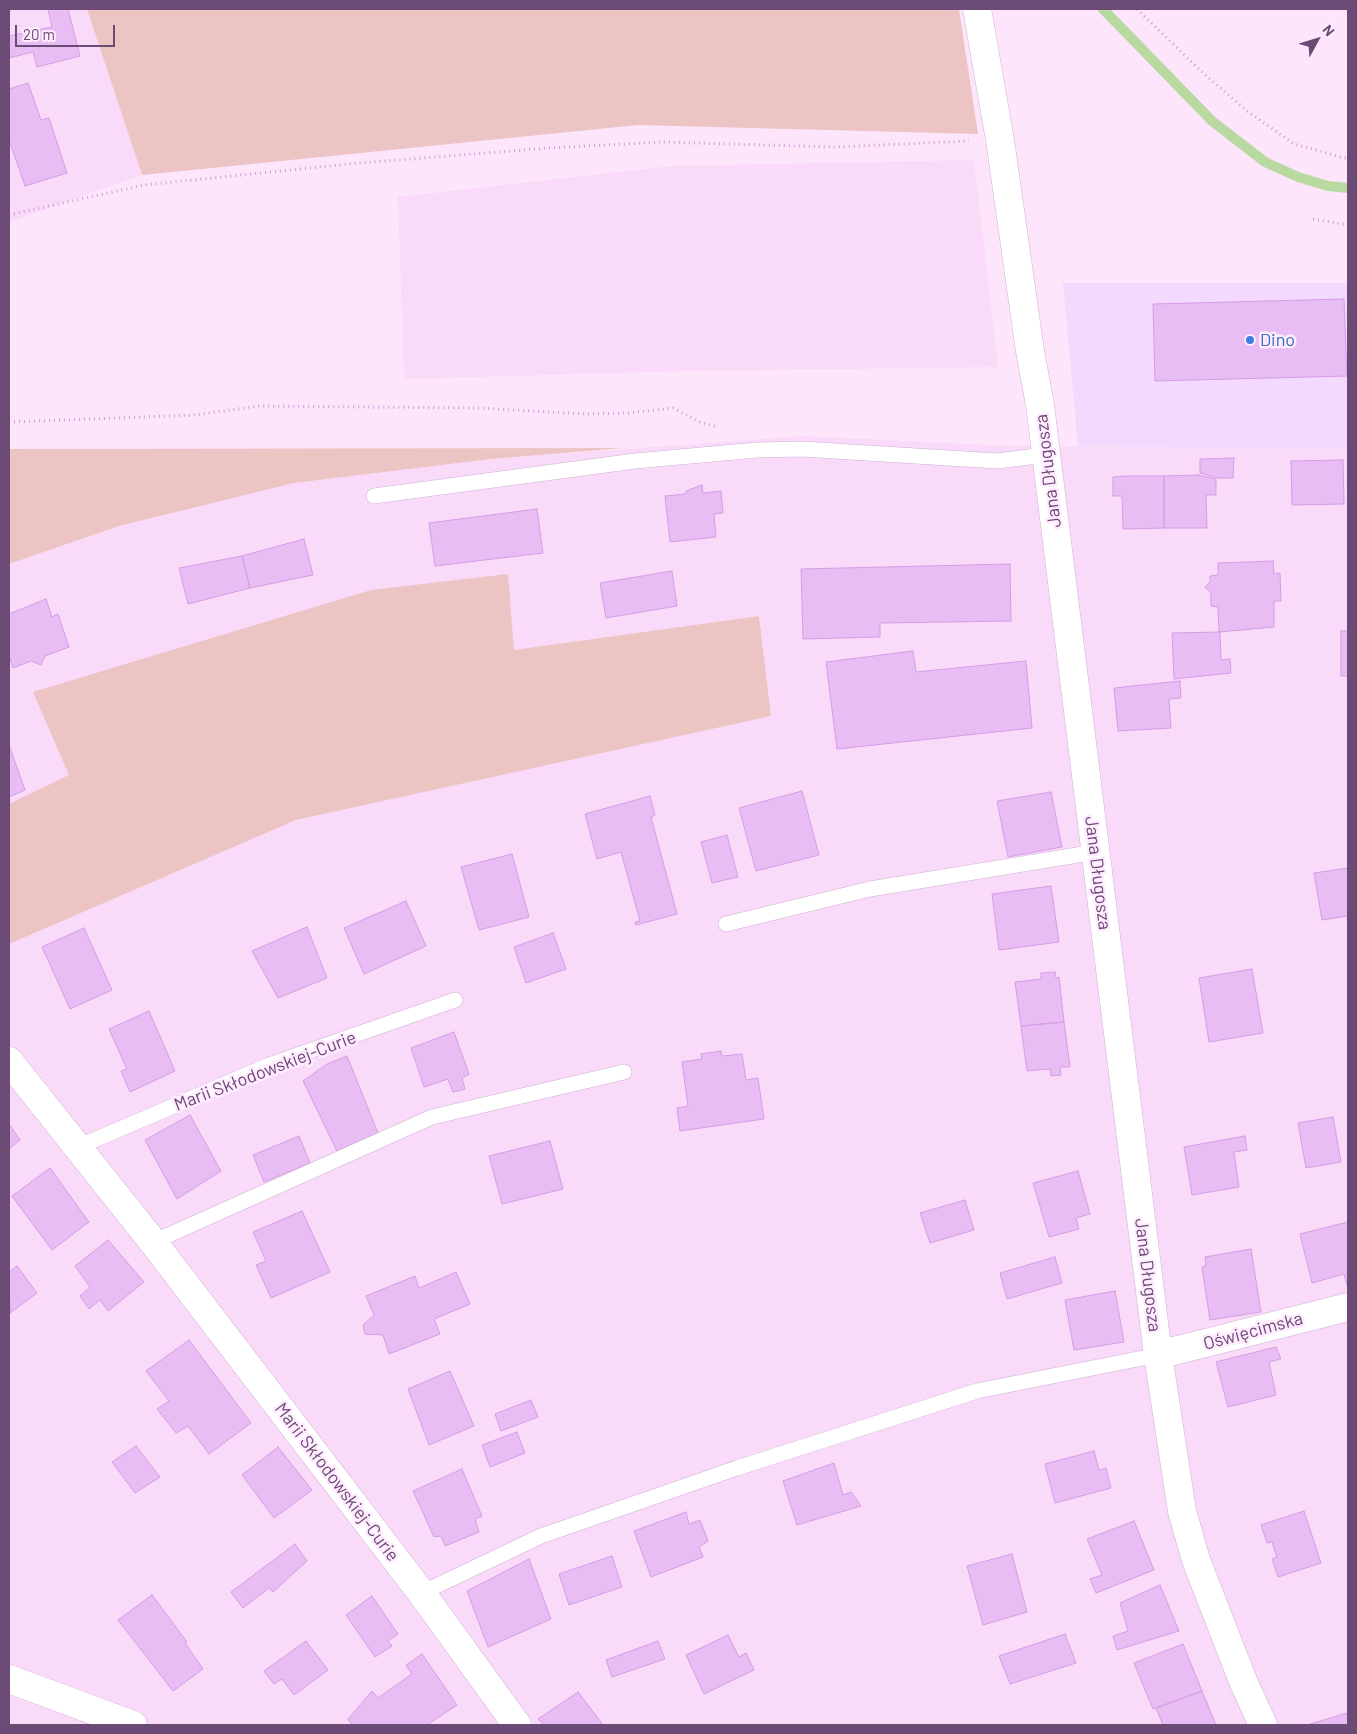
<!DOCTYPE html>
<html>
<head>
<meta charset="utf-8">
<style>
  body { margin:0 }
  #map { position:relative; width:1357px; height:1734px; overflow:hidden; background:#fde5fc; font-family:Barlow,sans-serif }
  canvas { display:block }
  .frame { position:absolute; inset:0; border:10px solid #6c4a76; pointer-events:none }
  .north { position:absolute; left:1292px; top:15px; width:50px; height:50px; -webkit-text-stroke:4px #ffecff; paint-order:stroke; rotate:51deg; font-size:14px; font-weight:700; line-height:20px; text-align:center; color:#6c4a76 }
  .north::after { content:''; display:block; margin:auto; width:18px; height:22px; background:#6c4a76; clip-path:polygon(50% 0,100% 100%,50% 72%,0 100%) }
  .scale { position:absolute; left:15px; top:25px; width:100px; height:22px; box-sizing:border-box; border:2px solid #6c4a76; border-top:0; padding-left:6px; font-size:15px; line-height:18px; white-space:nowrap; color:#6c4a76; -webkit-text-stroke:4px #ffecff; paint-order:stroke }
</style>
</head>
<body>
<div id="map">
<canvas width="1357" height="1734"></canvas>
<div class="frame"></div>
<div class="north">N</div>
<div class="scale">20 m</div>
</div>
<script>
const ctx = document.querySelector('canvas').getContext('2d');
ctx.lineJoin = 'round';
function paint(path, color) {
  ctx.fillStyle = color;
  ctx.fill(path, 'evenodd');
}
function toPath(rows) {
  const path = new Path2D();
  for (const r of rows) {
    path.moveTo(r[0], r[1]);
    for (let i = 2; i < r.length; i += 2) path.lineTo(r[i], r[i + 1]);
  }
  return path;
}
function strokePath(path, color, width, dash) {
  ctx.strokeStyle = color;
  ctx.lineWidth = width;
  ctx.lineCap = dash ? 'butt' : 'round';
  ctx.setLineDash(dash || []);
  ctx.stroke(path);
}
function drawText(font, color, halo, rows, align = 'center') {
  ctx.font = font + ' Barlow,sans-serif';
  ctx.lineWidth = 5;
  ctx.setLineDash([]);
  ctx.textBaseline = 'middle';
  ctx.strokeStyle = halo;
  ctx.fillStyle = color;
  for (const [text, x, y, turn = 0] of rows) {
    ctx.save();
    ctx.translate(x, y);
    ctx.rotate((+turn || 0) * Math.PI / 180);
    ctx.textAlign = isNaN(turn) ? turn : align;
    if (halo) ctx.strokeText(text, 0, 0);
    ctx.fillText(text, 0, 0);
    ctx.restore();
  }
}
const residential = toPath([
  [9,9,87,9,142,175,9,222],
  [974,160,998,367,687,371,404,379,398,197,672,166],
  [803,436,1010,446,1348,448,1348,1725,9,1725,9,944,296,820,771,715,759,616,514,650,33,692,70,775,9,804,9,564,119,526,294,483,491,459]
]);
const commercial = toPath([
  [1063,283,1348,283,1348,448,1078,446]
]);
const green = toPath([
  [87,9,959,9,978,134,638,125,142,175],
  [624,448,491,459,294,483,119,526,9,564,9,449],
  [508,574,514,650,759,616,771,716,296,820,9,944,9,804,69,775,33,692,371,590]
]);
const stream = toPath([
  [1103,9,1212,121,1265,162,1298,177,1328,186,1348,188]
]);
const building = toPath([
  [48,9,68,9,80,56,37,67,33,52,9,58,9,36,52,27,48,9],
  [28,83,41,120,49,118,67,173,25,186,9,140,9,89,28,83],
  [1344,299,1347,376,1155,381,1153,304,1344,299],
  [1234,458,1233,478,1218,478,1200,473,1200,459,1234,458],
  [1343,460,1344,504,1292,505,1291,461,1343,460],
  [1198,475,1216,479,1216,495,1206,495,1207,528,1164,528,1164,476,1198,475],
  [1125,476,1164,476,1164,528,1123,529,1122,496,1113,496,1113,477,1125,476],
  [702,485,703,493,721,491,723,513,714,514,716,537,670,542,665,496,686,494,686,491,702,485],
  [537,509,543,553,435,566,429,523,537,509],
  [304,539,313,575,250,588,242,556,304,539],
  [242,556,250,588,188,604,179,568,242,556],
  [1273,561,1274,574,1280,573,1281,601,1274,601,1274,627,1219,632,1218,607,1211,606,1211,593,1205,587,1210,582,1210,576,1218,575,1218,563,1273,561],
  [1010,564,1011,621,880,623,880,637,803,639,801,569,1010,564],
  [672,571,677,606,606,618,600,583,672,571],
  [46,599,52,617,58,614,69,647,45,656,41,665,31,661,13,668,9,655,9,614,46,599],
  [1341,631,1348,631,1348,676,1341,676,1341,631],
  [1220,632,1221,660,1230,659,1231,673,1174,679,1172,633,1220,632],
  [913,651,916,672,1026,661,1032,728,837,749,826,662,913,651],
  [1180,681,1181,698,1169,699,1171,728,1118,731,1114,688,1180,681],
  [9,745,25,790,9,797,9,745],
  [802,791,819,855,756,871,739,808,802,791],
  [1051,792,1062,847,1008,857,997,801,1051,792],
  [650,796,655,815,651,817,677,914,636,925,635,922,640,921,621,852,597,859,585,814,650,796],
  [727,835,738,877,712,883,701,842,727,835],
  [512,854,529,917,479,930,461,867,512,854],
  [1348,868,1348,916,1322,920,1314,873,1348,868],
  [1051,886,1059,942,999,950,992,894,1051,886],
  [406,901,426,946,364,974,344,928,406,901],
  [307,927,327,978,278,998,252,951,307,927],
  [84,928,112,990,70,1009,42,947,84,928],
  [553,933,566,969,526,983,514,947,553,933],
  [1252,969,1263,1033,1209,1042,1199,978,1252,969],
  [1055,972,1056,978,1059,977,1064,1022,1021,1026,1015,982,1041,979,1041,973,1055,972],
  [149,1011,175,1071,130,1092,121,1071,127,1069,109,1029,149,1011],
  [1064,1022,1070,1067,1060,1067,1061,1075,1051,1076,1050,1069,1027,1071,1021,1026,1064,1022],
  [454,1032,469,1074,462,1078,465,1089,453,1092,448,1079,424,1087,411,1048,454,1032],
  [721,1051,722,1056,742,1054,746,1080,758,1078,764,1119,680,1131,677,1108,688,1106,682,1062,702,1059,701,1054,721,1051],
  [347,1056,378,1133,337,1151,303,1081,327,1064,347,1056],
  [190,1115,221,1171,177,1199,145,1140,190,1115],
  [1333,1117,1341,1162,1306,1168,1298,1123,1333,1117],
  [9,1124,20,1140,9,1149,9,1124],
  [299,1136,310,1163,264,1182,253,1155,299,1136],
  [1245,1136,1247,1150,1234,1152,1239,1187,1192,1195,1184,1147,1245,1136],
  [550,1141,563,1189,502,1204,489,1156,550,1141],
  [50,1168,89,1222,52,1250,12,1196,50,1168],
  [1078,1171,1090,1214,1076,1218,1079,1229,1049,1237,1033,1183,1078,1171],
  [965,1200,974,1230,930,1243,920,1213,965,1200],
  [302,1211,330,1272,271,1298,256,1265,266,1261,253,1232,302,1211],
  [1348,1222,1348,1289,1344,1274,1312,1283,1300,1234,1348,1222],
  [108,1240,144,1282,108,1311,100,1300,89,1309,80,1296,90,1287,75,1266,108,1240],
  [1251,1249,1261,1312,1210,1320,1202,1267,1206,1266,1205,1257,1251,1249],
  [1055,1257,1062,1283,1007,1299,1000,1273,1055,1257],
  [17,1266,37,1293,10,1313,9,1272,17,1266],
  [456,1272,470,1304,434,1319,440,1334,389,1354,383,1335,365,1334,363,1325,374,1315,366,1296,415,1276,419,1288,456,1272],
  [1115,1291,1124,1342,1074,1350,1065,1300,1115,1291],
  [189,1340,251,1423,209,1454,188,1426,176,1433,157,1409,169,1401,146,1371,189,1340],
  [1276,1347,1281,1359,1269,1362,1276,1395,1228,1407,1216,1362,1276,1347],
  [450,1371,474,1426,429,1445,408,1389,450,1371],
  [531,1400,538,1417,501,1431,495,1414,531,1400],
  [517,1432,525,1453,490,1467,482,1445,517,1432],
  [136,1446,160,1477,135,1493,112,1462,136,1446],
  [278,1447,312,1490,274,1518,242,1475,278,1447],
  [1094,1451,1099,1470,1106,1468,1111,1488,1055,1503,1045,1464,1094,1451],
  [834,1463,843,1495,851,1492,861,1506,797,1525,783,1481,834,1463],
  [462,1469,482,1516,475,1519,479,1532,445,1546,441,1536,434,1537,413,1491,462,1469],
  [1304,1511,1321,1563,1278,1577,1272,1559,1277,1557,1272,1542,1267,1543,1261,1525,1304,1511],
  [686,1512,689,1524,700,1520,708,1541,699,1547,703,1557,651,1577,634,1531,686,1512],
  [1134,1521,1154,1570,1096,1593,1090,1579,1102,1575,1087,1539,1134,1521],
  [295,1544,307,1561,273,1592,269,1588,243,1608,231,1592,295,1544],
  [1012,1554,1027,1612,983,1625,967,1566,1012,1554],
  [612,1556,622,1587,569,1605,559,1574,612,1556],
  [529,1559,551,1619,488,1647,467,1591,529,1559],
  [1160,1585,1179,1631,1117,1650,1113,1636,1128,1631,1120,1603,1160,1585],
  [152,1595,187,1642,185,1643,203,1669,173,1691,118,1620,152,1595],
  [372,1596,398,1634,388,1641,392,1646,375,1657,346,1615,372,1596],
  [1065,1634,1076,1663,1010,1684,999,1656,1065,1634],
  [728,1635,739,1657,746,1653,754,1670,704,1694,686,1655,728,1635],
  [306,1641,328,1670,294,1695,282,1679,274,1684,264,1671,306,1641],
  [658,1641,665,1659,612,1677,606,1660,658,1641],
  [1183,1644,1202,1691,1153,1709,1134,1663,1183,1644],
  [422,1654,457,1705,427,1725,352,1725,348,1719,372,1691,378,1698,412,1674,406,1665,422,1654],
  [1202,1691,1216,1725,1163,1725,1156,1708,1202,1691],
  [578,1692,603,1725,544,1725,538,1719,578,1692],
  [1347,1713,1348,1725,1307,1725,1347,1713]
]);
const path = toPath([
  [1137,9,1201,71,1247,111,1294,144,1348,159],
  [9,215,144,185,348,164,549,148,661,142,835,147,969,141],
  [1313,219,1348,225],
  [9,422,195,415,259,406,478,408,587,414,629,413,673,408,700,422,718,427]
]);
const lane = toPath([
  [374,496,635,461,757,450,802,449,997,461,1045,455],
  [726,924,870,889,1096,852],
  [78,1147,269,1065,455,1000],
  [153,1242,432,1117,624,1072],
  [423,1595,434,1587,541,1536,737,1468,977,1391,1158,1355]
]);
const street = toPath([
  [977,9,1000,140,1030,351,1040,405,1158,1355,1182,1511,1196,1560,1243,1681,1263,1725],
  [9,1061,153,1242,423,1595,517,1725],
  [1158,1355,1348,1307],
  [9,1679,133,1725]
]);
const markers = [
  [1250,340,5,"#3f7fe0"]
];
const shopNames = [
  ["Dino",1260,340]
];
const streetNames = [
  ["Jana Długosza",1048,471,-97],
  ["Jana Długosza",1098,873,83],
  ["Marii Skłodowskiej-Curie",265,1071,-21],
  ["Jana Długosza",1148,1275,83],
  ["Oświęcimska",1253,1331,-15],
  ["Marii Skłodowskiej-Curie",337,1482,53]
];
paint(residential, '#f9daf9');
paint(commercial, '#f3d9fd');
paint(green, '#ebc4c3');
strokePath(stream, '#b8d99f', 10);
paint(building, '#e8bdf3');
strokePath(building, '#d69de6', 1);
strokePath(lane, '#ceb1d4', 16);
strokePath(street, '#ceb1d4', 29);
strokePath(path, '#cc9fd8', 3, [1, 4]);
strokePath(lane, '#fff', 15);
strokePath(street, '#fff', 28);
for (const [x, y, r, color] of markers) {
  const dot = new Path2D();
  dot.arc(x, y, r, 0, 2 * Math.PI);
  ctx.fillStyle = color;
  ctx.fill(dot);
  strokePath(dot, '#ffecff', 2);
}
drawText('18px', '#366cbe', '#ffecff', shopNames, 'left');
drawText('18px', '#6c4a76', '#ffecff', streetNames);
</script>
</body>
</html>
